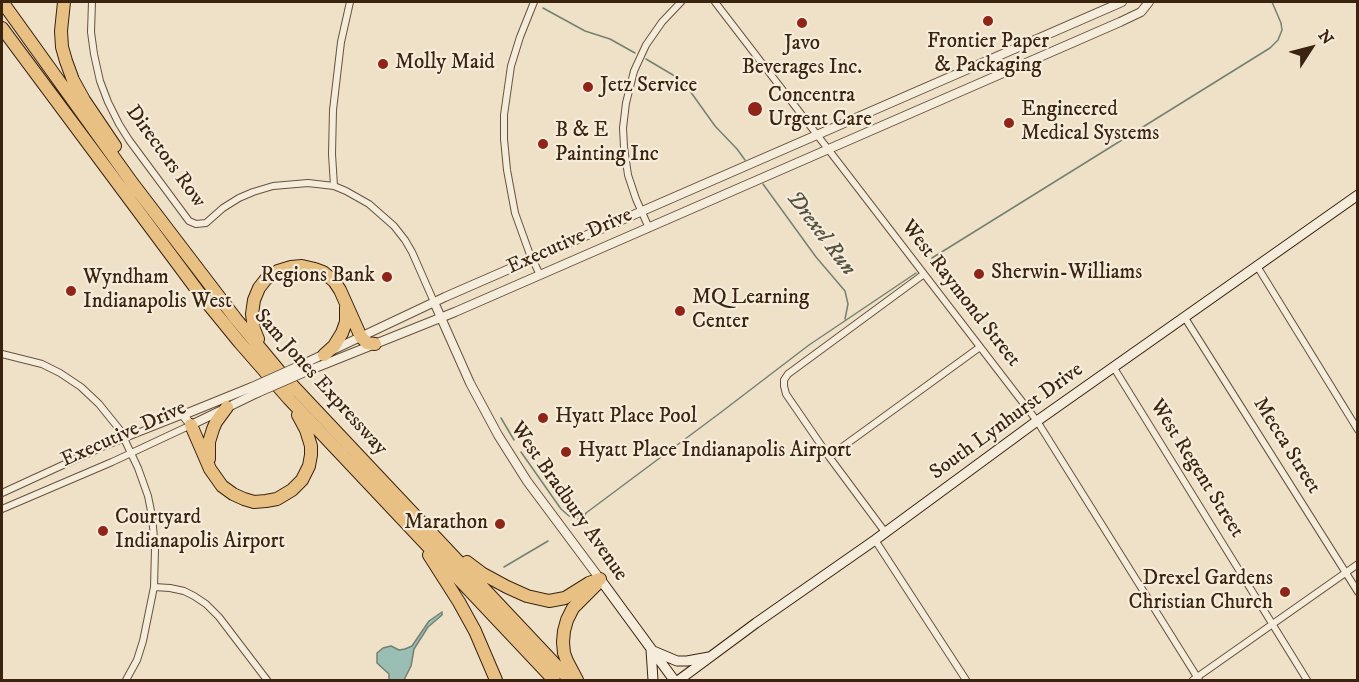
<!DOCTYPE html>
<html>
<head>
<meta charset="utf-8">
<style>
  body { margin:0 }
  #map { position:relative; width:1359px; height:682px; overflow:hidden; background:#efe1c7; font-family:"IM FELL DW Pica",serif }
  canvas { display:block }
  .frame { position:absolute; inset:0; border:3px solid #3a230f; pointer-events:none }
  .north { position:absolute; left:1281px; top:18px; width:60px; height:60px; -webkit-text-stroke:4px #f5ecdb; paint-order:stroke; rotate:54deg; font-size:16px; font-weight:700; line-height:24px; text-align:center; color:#3a230f }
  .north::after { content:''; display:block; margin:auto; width:21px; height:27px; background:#3a230f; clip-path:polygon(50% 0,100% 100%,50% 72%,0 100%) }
</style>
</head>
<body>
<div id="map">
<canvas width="1359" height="682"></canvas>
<div class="frame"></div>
<div class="north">N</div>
</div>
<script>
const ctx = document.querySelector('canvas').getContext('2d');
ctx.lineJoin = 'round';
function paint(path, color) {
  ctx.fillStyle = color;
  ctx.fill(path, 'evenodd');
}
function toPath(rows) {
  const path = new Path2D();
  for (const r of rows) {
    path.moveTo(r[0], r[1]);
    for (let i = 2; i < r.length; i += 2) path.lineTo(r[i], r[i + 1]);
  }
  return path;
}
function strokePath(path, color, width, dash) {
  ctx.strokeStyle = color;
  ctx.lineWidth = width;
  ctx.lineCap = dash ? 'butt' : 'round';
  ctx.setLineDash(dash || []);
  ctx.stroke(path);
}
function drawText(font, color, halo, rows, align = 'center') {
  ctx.font = font + ' "IM FELL DW Pica",serif';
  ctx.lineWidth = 4.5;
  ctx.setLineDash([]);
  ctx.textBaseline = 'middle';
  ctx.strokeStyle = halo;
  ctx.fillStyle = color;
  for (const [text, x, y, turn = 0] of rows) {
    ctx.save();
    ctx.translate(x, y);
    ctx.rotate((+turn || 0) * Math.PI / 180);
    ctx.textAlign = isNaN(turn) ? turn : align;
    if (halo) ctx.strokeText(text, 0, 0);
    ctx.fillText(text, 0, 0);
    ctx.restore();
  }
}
const water = toPath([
  [442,612,442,615,428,627,414,649,411,666,404,680,389,680,389,674,377,663,377,653,383,648,391,646,399,650,405,649,412,646,429,621,442,612]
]);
const stream = toPath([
  [543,8,585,31,610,39,635,53],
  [646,59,673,75,690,91,715,126,737,149,745,160],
  [763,184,816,257,845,291,848,304,845,319],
  [932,258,1270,48,1278,40,1282,30,1281,23,1272,2],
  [501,418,514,440],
  [521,452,561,509,569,516,584,516],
  [578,519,583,518,586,513,720,413,809,345,916,273],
  [504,567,548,541]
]);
const minor = toPath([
  [92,2,91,32,94,54,100,81,108,102,119,124,129,140,189,221,196,224,206,223,223,208,239,198,253,192,273,186,308,183,334,186,346,191,369,204,394,226,405,240,412,252,434,302],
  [534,2,520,37,511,66,504,115,504,139,507,170,515,213,529,252,540,275],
  [715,2,1037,421,1199,680],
  [334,186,332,154,333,110,341,42,350,2],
  [649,228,636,199,628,175,624,147,623,128,626,103,634,71,646,45,662,22,681,2],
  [1257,266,1358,430],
  [1185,318,1358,592],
  [2,354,42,364,60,373,81,387,99,404,120,430,138,468,148,496,152,516,155,549,154,587,143,641,137,660,126,680],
  [1114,368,1307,680],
  [830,458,834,453,980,347],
  [2,493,102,447,183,415],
  [2,509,112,462,191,425],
  [885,532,830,458,786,394,784,386,784,380,788,374,924,274],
  [875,540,966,680],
  [154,587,170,588,184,591,194,596,206,604,219,617,267,680],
  [1193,680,1358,564]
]);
const tertiary = toPath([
  [434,302,470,383,498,435,527,481,600,579],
  [299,366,445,297,1122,2],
  [305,372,455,312,1120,22,1141,12,1149,2],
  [252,387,183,415,191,425,257,393]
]);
const secondary = toPath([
  [600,579,674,680],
  [653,680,651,650,677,661,687,661,709,657],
  [679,680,756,623,875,540,1037,421,1358,195]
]);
const motorway = toPath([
  [64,2,61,31,62,47,66,61,73,80,84,100,115,146],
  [3,3,133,184,236,319,280,372,570,680],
  [2,28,200,294,240,343,289,399,554,680],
  [258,339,254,329,252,314,254,300,259,288,266,279,278,271,291,267,302,266,315,269,323,272,334,281,340,290,361,337,367,343,375,344],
  [324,355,334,346,342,333,346,322,346,307],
  [191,425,210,469,222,486,233,494,244,499,254,502,266,501,277,499,292,490,302,480,309,466,311,455,311,446,306,430,298,415],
  [209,459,209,442,213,429,216,422,227,407],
  [429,555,459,602,475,631,496,680],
  [467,562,483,574,507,587,527,596,549,601,565,598,589,583,600,579],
  [577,680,567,661,564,653,563,642,564,631,567,620,573,608,596,585]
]);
const tertiaryBridge = toPath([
  [252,387,299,366],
  [257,393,305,372]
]);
const markers = [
  [988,21,6,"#8f2418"],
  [802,23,6,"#8f2418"],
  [383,64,6,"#8f2418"],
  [588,87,6,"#8f2418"],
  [755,109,8,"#8f2418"],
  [1009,123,6,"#8f2418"],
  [543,144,6,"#8f2418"],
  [979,274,6,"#8f2418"],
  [387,277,6,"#8f2418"],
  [71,291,6,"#8f2418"],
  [680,311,6,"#8f2418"],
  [543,418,6,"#8f2418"],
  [566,452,6,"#8f2418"],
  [500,524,6,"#8f2418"],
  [103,531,6,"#8f2418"],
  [1285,592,6,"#8f2418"]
];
const poiNames = [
  ["Frontier Paper",988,43,"center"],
  ["& Packaging",988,67,"center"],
  ["Javo",802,45,"center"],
  ["Beverages Inc.",802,69,"center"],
  ["Molly Maid",395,64],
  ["Jetz Service",600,87],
  ["Concentra",768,97],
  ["Urgent Care",768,121],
  ["Engineered",1021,111],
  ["Medical Systems",1021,135],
  ["B & E",555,132],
  ["Painting Inc",555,156],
  ["Sherwin-Williams",991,274],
  ["Regions Bank",375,277,"right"],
  ["Wyndham",83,279],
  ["Indianapolis West",83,303],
  ["MQ Learning",692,299],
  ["Center",692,323],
  ["Hyatt Place Pool",555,418],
  ["Hyatt Place Indianapolis Airport",578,452],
  ["Courtyard",115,519],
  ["Indianapolis Airport",115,543],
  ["Marathon",488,524,"right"],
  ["Drexel Gardens",1273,580,"right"],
  ["Christian Church",1273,604,"right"]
];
const streetNames = [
  ["Directors Row",165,157,54],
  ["Executive Drive",570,242,-24],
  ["West Raymond Street",960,294,52],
  ["Sam Jones Expressway",320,383,48],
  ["South Lynhurst Drive",1007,422,-36],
  ["Executive Drive",124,435,-24],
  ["Mecca Street",1286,446,58],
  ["West Regent Street",1196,469,58],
  ["West Bradbury Avenue",568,502,55]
];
const waterNames = [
  ["Drexel Run",820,234,53]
];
paint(water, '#9abeb3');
strokePath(water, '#748071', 1.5);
strokePath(stream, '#748071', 1.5);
strokePath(minor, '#67523d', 8);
strokePath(tertiary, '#67523d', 10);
strokePath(secondary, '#3a230f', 11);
strokePath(motorway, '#3a230f', 14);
strokePath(minor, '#f5ecdb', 6);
strokePath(tertiary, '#f5ecdb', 8);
strokePath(secondary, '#f5ecdb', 9);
strokePath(motorway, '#e8c084', 12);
strokePath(tertiaryBridge, '#67523d', 10, []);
strokePath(tertiaryBridge, '#f5ecdb', 8);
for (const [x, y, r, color] of markers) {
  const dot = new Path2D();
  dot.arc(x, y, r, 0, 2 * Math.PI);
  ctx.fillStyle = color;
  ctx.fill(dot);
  strokePath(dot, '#f5ecdb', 2);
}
drawText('21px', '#3a230f', '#f5ecdb', poiNames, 'left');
drawText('21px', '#3a230f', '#f5ecdb', streetNames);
drawText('italic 22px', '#575240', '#f5ecdb', waterNames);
</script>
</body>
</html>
